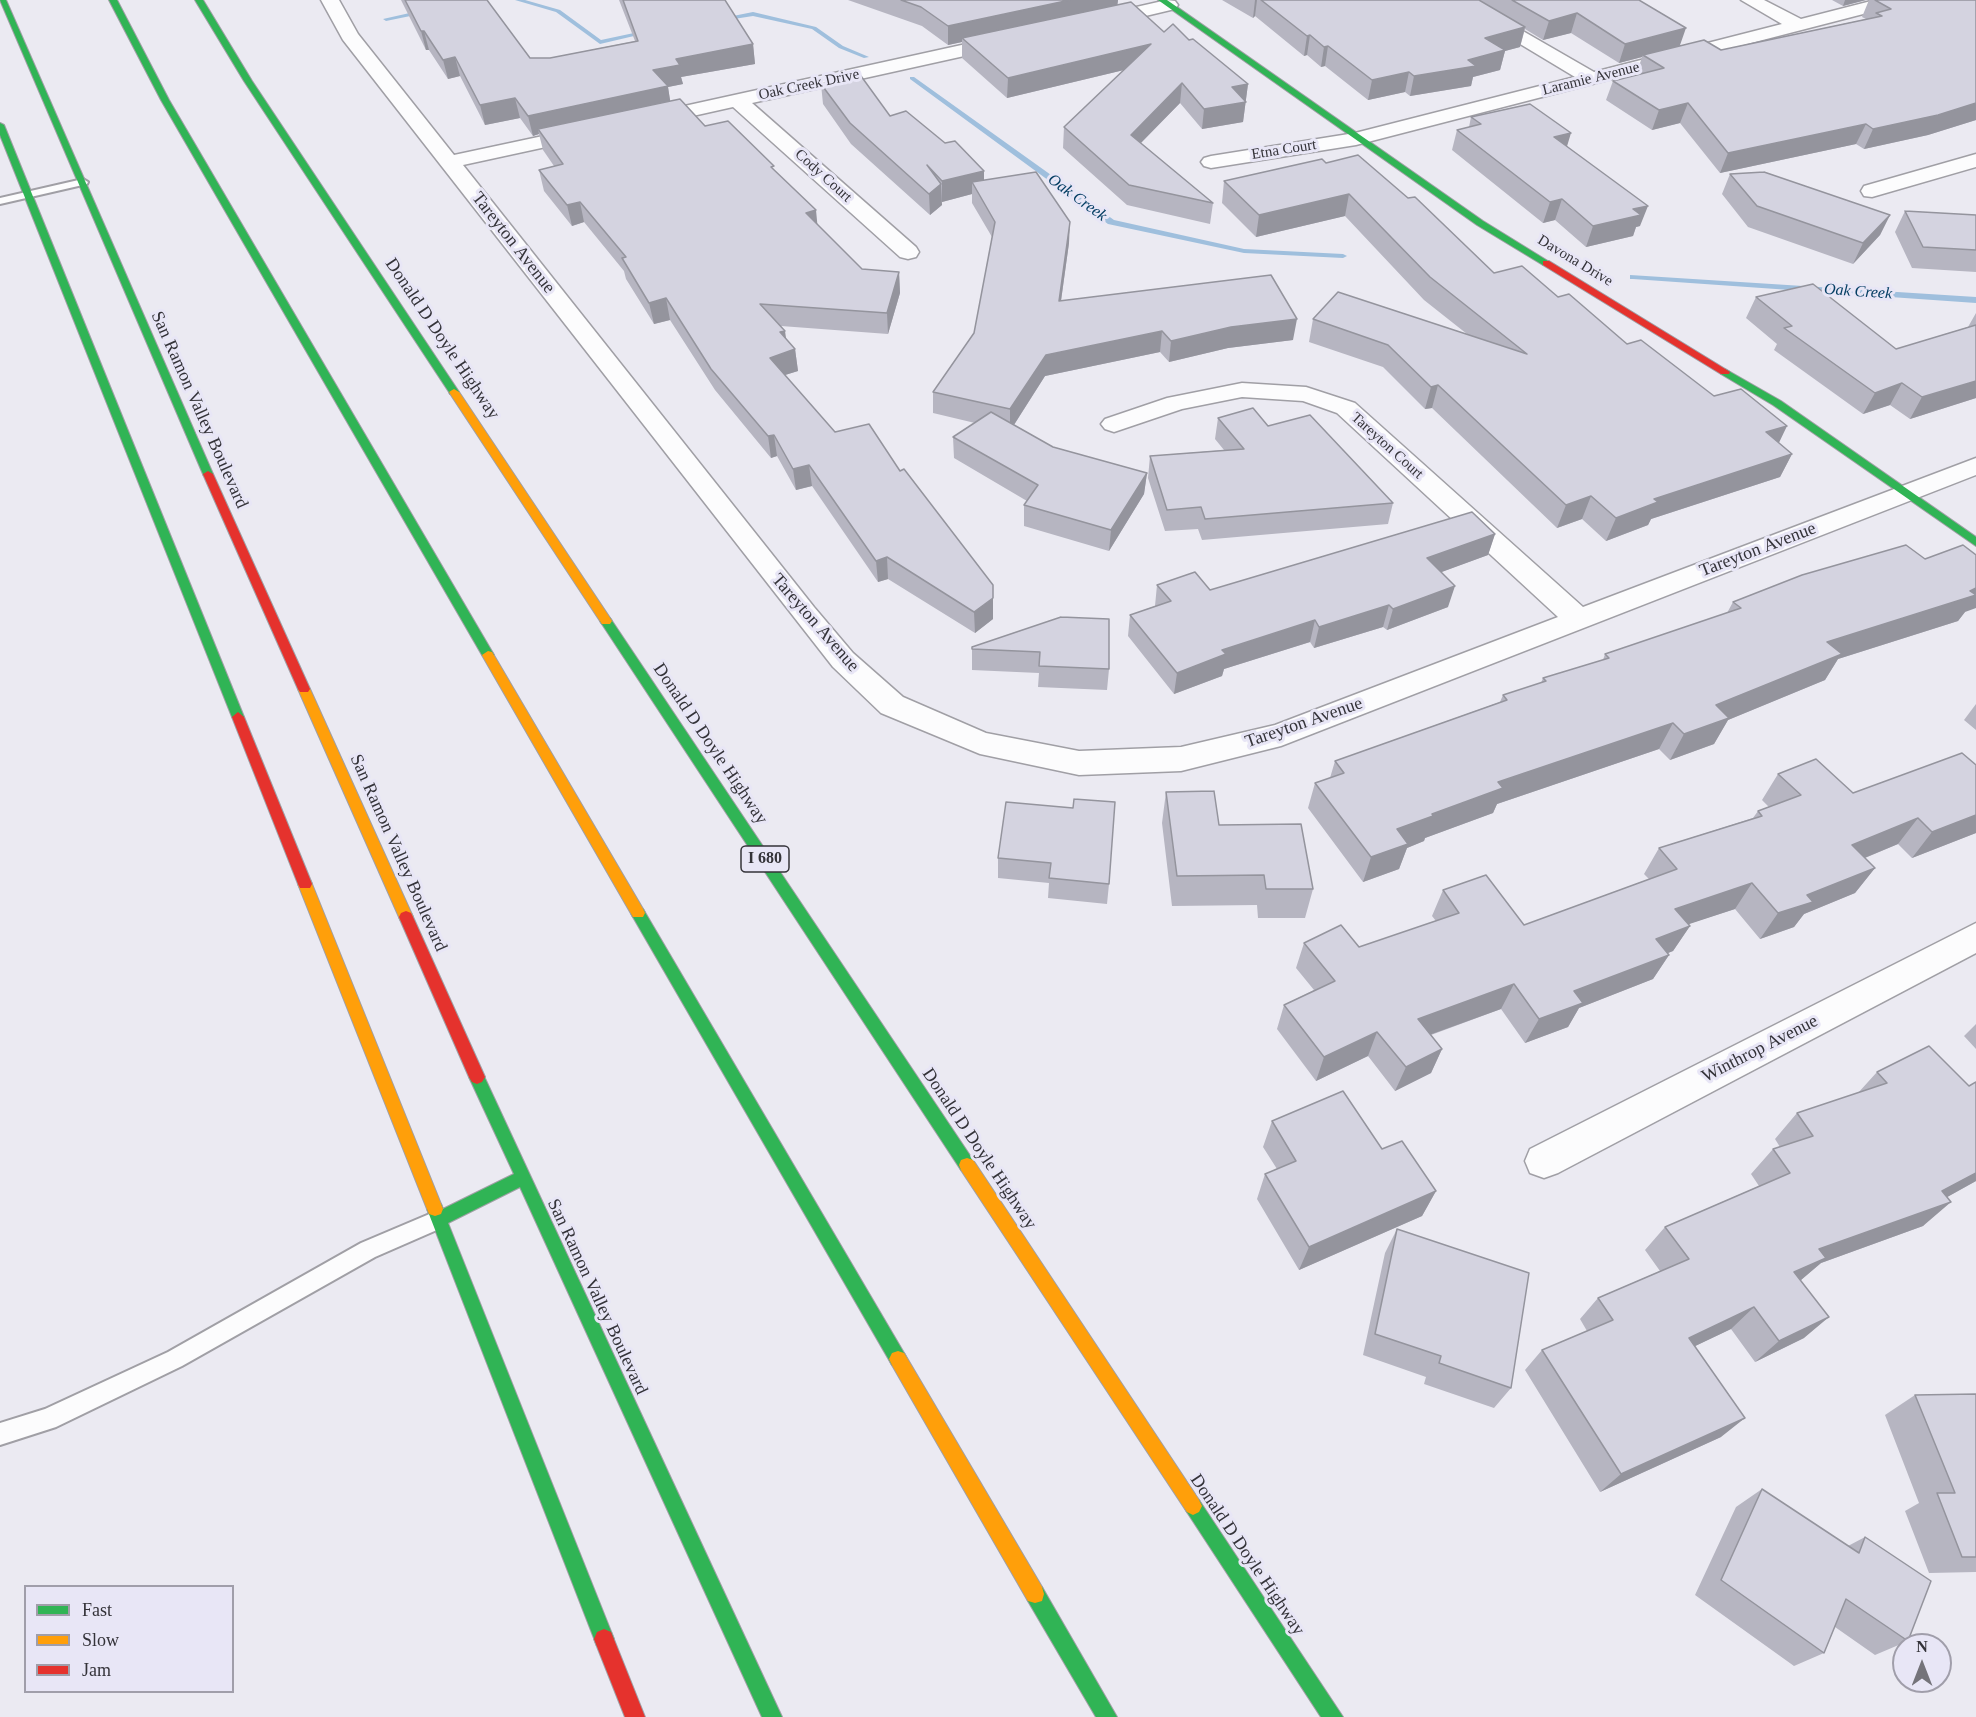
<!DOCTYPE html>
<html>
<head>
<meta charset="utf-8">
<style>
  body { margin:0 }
  #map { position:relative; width:1976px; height:1717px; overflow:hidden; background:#ebeaf2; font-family:"Times New Roman",serif }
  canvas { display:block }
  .legend { position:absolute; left:24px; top:1585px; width:210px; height:108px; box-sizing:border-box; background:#e8e6f6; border:2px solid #a09eaa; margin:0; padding:8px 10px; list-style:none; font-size:18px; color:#343339 }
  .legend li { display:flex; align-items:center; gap:12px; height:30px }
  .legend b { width:30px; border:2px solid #a09eaa }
  .north { position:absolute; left:1892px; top:1633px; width:60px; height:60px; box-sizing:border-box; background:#e8e6f6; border:2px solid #a09eaa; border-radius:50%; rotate:0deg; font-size:16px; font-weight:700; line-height:24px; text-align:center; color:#343339 }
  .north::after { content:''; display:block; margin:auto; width:21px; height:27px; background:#74737a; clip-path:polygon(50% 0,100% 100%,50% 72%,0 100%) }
</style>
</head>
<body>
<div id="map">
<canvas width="1976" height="1717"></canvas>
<ul class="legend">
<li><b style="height:8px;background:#30b455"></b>Fast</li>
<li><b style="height:8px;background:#ff9f0a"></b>Slow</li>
<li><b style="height:8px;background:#e5322d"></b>Jam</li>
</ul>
<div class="north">N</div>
</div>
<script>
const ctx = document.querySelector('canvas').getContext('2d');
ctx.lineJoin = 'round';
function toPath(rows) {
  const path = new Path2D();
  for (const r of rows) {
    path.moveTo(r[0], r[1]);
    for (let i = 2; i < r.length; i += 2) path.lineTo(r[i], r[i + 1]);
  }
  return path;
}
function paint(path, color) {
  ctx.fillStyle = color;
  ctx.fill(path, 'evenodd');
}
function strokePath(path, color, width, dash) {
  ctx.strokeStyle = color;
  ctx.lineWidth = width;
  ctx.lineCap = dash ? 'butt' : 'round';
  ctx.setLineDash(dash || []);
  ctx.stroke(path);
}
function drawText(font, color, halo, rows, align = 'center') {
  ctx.font = font + ' "Times New Roman",serif';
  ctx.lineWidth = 6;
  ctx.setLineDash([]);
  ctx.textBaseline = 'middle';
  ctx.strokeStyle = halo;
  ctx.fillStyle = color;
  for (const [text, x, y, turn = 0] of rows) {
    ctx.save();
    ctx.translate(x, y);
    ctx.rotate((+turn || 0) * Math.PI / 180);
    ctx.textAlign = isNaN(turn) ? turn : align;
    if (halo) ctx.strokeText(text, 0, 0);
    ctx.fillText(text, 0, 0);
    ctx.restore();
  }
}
const stream = toPath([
  [515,0,525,0,560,10,601,40,648,30,651,32,600,44,556,12,515,0],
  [423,10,426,12,425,13,386,21,383,19,423,10],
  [753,12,816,27,843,46,869,57,864,58,839,48,812,29,753,16,721,21,718,19,753,12],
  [910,77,914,77,1114,220,1244,249,1343,254,1347,256,1343,258,1244,253,1108,224,910,79,910,77],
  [1630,275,1976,297,1976,303,1633,279,1630,279,1630,275]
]);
const lane = toPath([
  [83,179,88,182,87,184,0,204,0,198,83,179],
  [439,1210,446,1212,449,1219,446,1226,375,1257,182,1366,56,1427,0,1445,0,1423,45,1409,168,1352,361,1243,439,1210]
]);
const street = toPath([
  [321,0,339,0,358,34,454,155,585,127,592,129,595,133,592,137,463,165,814,607,853,653,903,697,986,733,1079,751,1181,747,1275,725,1558,617,1337,413,1303,401,1242,397,1182,409,1114,432,1105,429,1101,424,1105,419,1167,398,1242,383,1306,387,1355,403,1583,607,1976,458,1976,475,1281,746,1181,771,1079,775,980,754,881,713,833,667,343,40,321,0],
  [1167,0,1175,1,1178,5,1175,9,1099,27,1090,21,1092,17,1167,0],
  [1447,0,1469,0,1594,72,1782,24,1741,0,1764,0,1801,19,1875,0,1905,0,1902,4,1356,145,1211,168,1204,166,1201,162,1204,158,1211,156,1355,133,1575,77,1447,0],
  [1007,35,1016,41,1014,45,752,103,916,247,919,252,916,257,908,259,900,257,733,107,648,126,641,124,638,120,641,116,648,114,1007,35],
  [1976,154,1976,167,1872,197,1864,196,1861,191,1864,186,1976,154],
  [1976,923,1976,953,1558,1173,1544,1178,1530,1173,1525,1161,1530,1149,1976,923]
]);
const fast = toPath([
  [0,0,6,0,213,474,212,476,204,476,203,474,0,0],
  [109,0,117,0,169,100,494,655,492,658,488,659,482,655,161,100,109,0],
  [195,0,203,0,252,81,459,392,458,394,450,394,449,392,244,81,195,0],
  [1158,0,1167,0,1483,221,1551,263,1543,265,1477,225,1158,0],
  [0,123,4,125,244,717,242,720,238,722,232,717,0,135,0,123],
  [1725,369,1781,401,1976,537,1976,546,1773,405,1721,374,1721,370,1725,369],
  [606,617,610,618,973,1160,975,1165,973,1170,967,1172,961,1170,602,624,600,621,606,617],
  [638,907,643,909,904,1353,907,1359,904,1365,898,1367,892,1365,633,917,631,913,633,909,638,907],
  [477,1070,482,1072,782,1717,762,1717,520,1187,448,1223,614,1639,611,1646,604,1649,597,1646,427,1209,429,1204,435,1202,441,1204,443,1209,514,1174,469,1077,472,1072,477,1070],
  [1193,1497,1199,1500,1343,1717,1321,1717,1187,1512,1184,1506,1187,1500,1193,1497],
  [1035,1585,1042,1587,1117,1717,1096,1717,1028,1601,1026,1594,1028,1587,1035,1585]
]);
const slow = toPath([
  [454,389,459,392,610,618,612,621,610,624,602,624,449,392,454,389],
  [488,651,492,652,643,909,645,913,643,917,633,917,482,655,488,651],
  [304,685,310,689,413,917,411,921,406,923,401,921,399,917,298,689,304,685],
  [305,879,310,880,312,884,443,1209,441,1214,435,1216,429,1214,427,1209,298,884,300,880,305,879],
  [967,1158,973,1160,1199,1500,1202,1506,1199,1512,1193,1515,1187,1512,961,1170,959,1165,961,1160,967,1158],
  [898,1351,904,1353,1042,1587,1044,1594,1042,1601,1035,1603,1028,1601,892,1365,889,1359,892,1353,898,1351]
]);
const jam = toPath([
  [1543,261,1549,261,1730,372,1729,374,1721,374,1543,265,1543,261],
  [208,471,213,474,310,689,308,692,300,692,298,689,203,474,208,471],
  [238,712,244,717,312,884,310,888,300,888,298,884,232,717,238,712],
  [406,911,411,913,413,917,485,1077,482,1082,477,1084,472,1082,469,1077,399,917,401,913,406,911],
  [604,1629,611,1632,645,1717,625,1717,594,1639,597,1632,604,1629]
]);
const wall = toPath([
  [401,0,487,0,530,58,550,58,635,41,619,0,725,0,753,44,755,64,681,77,683,84,668,87,670,101,705,126,774,171,817,224,862,269,899,272,900,293,888,334,781,326,786,339,795,349,798,371,785,375,993,619,975,633,888,579,878,582,812,486,796,490,777,456,771,458,715,390,670,320,654,324,626,279,624,271,584,222,572,226,544,191,539,170,554,166,543,150,539,134,533,136,520,118,485,125,460,76,448,79,429,50,426,50],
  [848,0,1118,0,1117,5,1164,32,1189,40,1248,84,1243,122,1202,129,1180,103,1141,143,1213,203,1210,224,1127,205,1063,148,1064,127,1124,70,1007,98,962,58,962,42,948,45,922,26],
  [1222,0,1639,0,1680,46,1721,50,1866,19,1862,17,1869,0,1976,0,1976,120,1928,135,1864,149,1856,144,1720,173,1680,123,1652,130,1606,100,1613,81,1636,75,1642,57,1619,63,1571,33,1543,40,1525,29,1520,47,1505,51,1500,70,1473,77,1471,86,1410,96,1405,92,1368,100,1325,66,1321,67,1307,55,1304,56,1255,16,1253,18],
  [1832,0,1866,0,1843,6],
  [821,84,890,116,984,180,1069,243,1061,301,1293,340,1228,348,1169,362,1160,352,1045,376,1014,425,1053,447,1147,473,1144,494,1109,551,1024,526,1024,505,1027,501,954,458,953,437,975,423,933,413,933,392,974,333,992,237,972,203,972,194,942,202,941,201,942,205,930,215,851,144,823,104],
  [1471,117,1567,146,1640,226,1636,227,1633,236,1586,247,1555,220,1543,223,1452,150,1457,130,1469,127],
  [1326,163,1494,273,1558,297,1627,344,1714,396,1779,443,1792,454,1780,477,1651,519,1648,525,1606,541,1582,519,1557,528,1432,408,1425,409,1383,367,1309,342,1313,319,1467,334,1424,300,1345,216,1256,237,1222,203,1224,181],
  [1730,174,1890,215,1880,235,1853,264,1748,227,1722,194],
  [1905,211,1976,215,1976,272,1912,268,1895,232],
  [1756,297,1896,349,1968,327,1976,313,1976,398,1910,419,1890,405,1863,414,1774,350,1777,344,1746,318],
  [1218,418,1268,426,1393,503,1388,524,1202,540,1198,529,1165,531,1148,478,1150,456,1224,450,1215,439],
  [1495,534,1488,555,1441,572,1448,607,1387,630,1383,627,1314,648,1310,642,1224,669,1222,676,1174,694,1128,636,1130,615,1155,606,1157,585,1210,590],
  [1733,602,1965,612,1958,621,1838,659,1825,680,1728,720,1714,744,1670,760,1659,749,1497,804,1493,813,1425,838,1424,841,1407,848,1399,869,1363,882,1308,808,1315,783,1330,778,1335,761,1500,702,1503,695,1541,683,1543,678,1603,660,1605,654,1727,613],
  [1061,617,1109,669,1107,690,1038,687,1039,673,972,670,972,647],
  [1976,704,1976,730,1964,720],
  [1976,765,1976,833,1912,858,1898,844,1865,858,1875,868,1855,893,1804,914,1794,927,1760,939,1735,909,1688,924,1690,926,1673,951,1668,953,1669,955,1653,979,1579,1008,1568,1027,1525,1043,1501,1009,1431,1035,1442,1049,1431,1073,1395,1091,1368,1056,1316,1081,1277,1029,1284,1005,1314,990,1296,968,1304,943,1359,947,1436,921,1432,916,1443,890,1524,925,1649,879,1644,874,1659,848,1753,818,1758,811,1769,807,1762,800,1778,774,1853,793],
  [1166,792,1219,825,1313,889,1305,918,1258,918,1257,905,1172,906,1162,823],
  [1073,808,1109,884,1107,904,1048,898,1049,883,998,878,998,858],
  [1976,1024,1976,1049,1964,1036],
  [1877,1072,1969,1086,1976,1082,1976,1181,1947,1197,1923,1226,1821,1263,1801,1280,1804,1338,1755,1362,1731,1329,1695,1346,1721,1437,1600,1492,1525,1370,1542,1350,1587,1331,1580,1319,1598,1298,1660,1271,1645,1250,1665,1227,1759,1186,1751,1174,1773,1149,1780,1147,1775,1139,1797,1113,1858,1093],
  [1272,1121,1382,1149,1436,1191,1422,1216,1299,1270,1257,1199,1265,1174,1277,1169,1263,1147],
  [1397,1229,1511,1388,1494,1408,1424,1384,1426,1377,1363,1355,1385,1253],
  [1976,1394,1976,1572,1929,1573,1905,1511,1919,1503,1885,1415,1915,1395],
  [1762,1489,1848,1546,1865,1537,1908,1641,1875,1655,1835,1627,1824,1653,1794,1666,1695,1595,1736,1507]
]);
const shadedWall = toPath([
  [1070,0,1118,0,1117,9,962,38,962,42,948,45,948,26],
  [1255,0,1257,0,1255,16,1253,18],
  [1845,0,1866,0,1843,6],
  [1577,13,1571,33,1543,40,1549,21],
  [1525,27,1520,47,1505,51,1500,70,1473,77,1471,86,1410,96,1414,76,1468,60,1485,38],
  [1686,28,1679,48,1643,55,1642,57,1619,63,1625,44],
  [421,31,424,31,429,50,426,50],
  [1310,35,1307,55,1304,56,1307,36],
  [753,44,755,64,681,77,683,84,668,87,671,106,538,129,539,134,533,136,528,116,653,70,676,59],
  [1151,44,1149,64,1007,98,1008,78],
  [1328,46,1325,66,1321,67,1324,47],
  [455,57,460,76,448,79,443,60],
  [1409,72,1405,92,1368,100,1372,80],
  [1182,83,1180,103,1129,155,1131,135],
  [1248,84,1243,122,1202,129,1204,109,1232,87],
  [515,98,520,118,485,125,480,105],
  [1688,103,1680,123,1652,130,1659,110],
  [1976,103,1976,120,1928,135,1864,149,1873,129],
  [1866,124,1856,144,1720,173,1728,153],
  [1571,133,1565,153,1554,137],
  [984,171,984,192,972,182,972,194,942,202,942,181],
  [941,184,942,205,930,215,929,194],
  [1349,194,1345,216,1256,237,1259,215],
  [1562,199,1555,220,1543,223,1550,202],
  [580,202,584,222,572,226,567,205],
  [1648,206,1640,226,1636,227,1633,236,1586,247,1593,226,1633,209],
  [816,210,818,231,806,213],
  [1890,215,1880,235,1853,264,1863,243],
  [1070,222,1069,243,1058,322,1059,301],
  [899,272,900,293,888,334,887,313],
  [666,298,670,320,654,324,649,303],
  [1297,319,1293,340,1228,348,1169,362,1171,341,1231,327],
  [785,331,788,352,795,349,798,371,772,379,770,358,780,332],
  [1162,331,1160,352,1045,376,1010,431,1010,409,1046,355],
  [1976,381,1976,398,1910,419,1922,397],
  [1902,383,1890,405,1863,414,1875,393],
  [1438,385,1432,408,1425,409,1431,387],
  [1787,426,1776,449,1766,432],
  [774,435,777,456,771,458,768,436],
  [1792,454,1780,477,1651,519,1648,525,1606,541,1616,518,1654,499],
  [809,465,812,486,796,490,793,469],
  [1147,473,1144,494,1109,551,1111,530],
  [1591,496,1582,519,1557,528,1566,505],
  [1495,534,1488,555,1420,580,1427,558],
  [887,557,888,579,878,582,876,561],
  [1455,586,1448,607,1387,630,1393,609],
  [1976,588,1976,608,1965,612,1958,621,1838,659,1825,680,1728,720,1714,744,1670,760,1684,734,1716,705,1827,642],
  [993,598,993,619,975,633,974,612],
  [1389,605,1383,627,1314,648,1319,627],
  [1315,620,1310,642,1224,669,1222,676,1174,694,1177,673,1222,650],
  [1673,723,1659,749,1497,804,1493,813,1425,838,1424,841,1407,848,1399,869,1363,882,1371,857,1397,829,1432,814,1498,782],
  [1976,815,1976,833,1912,858,1932,832],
  [1918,818,1898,844,1833,871,1852,845],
  [1875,868,1855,893,1804,914,1794,927,1760,939,1778,913,1807,895],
  [1752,883,1735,909,1659,934,1675,909],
  [1690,926,1673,951,1640,964,1656,939],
  [1669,955,1653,979,1579,1008,1568,1027,1525,1043,1539,1019,1574,991],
  [1514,984,1501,1009,1407,1043,1418,1019],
  [1377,1032,1368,1056,1316,1081,1324,1057],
  [1442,1049,1431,1073,1395,1091,1406,1067],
  [1976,1173,1976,1181,1915,1215,1942,1191],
  [1436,1191,1422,1216,1299,1270,1309,1247],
  [1951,1202,1923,1226,1821,1263,1801,1280,1770,1294,1819,1249],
  [1754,1307,1731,1329,1668,1359,1689,1338],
  [1829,1317,1804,1338,1755,1362,1779,1341],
  [1745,1418,1721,1437,1600,1492,1621,1474]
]);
const building = toPath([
  [405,0,487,0,530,58,550,58,638,41,623,0,725,0,753,44,676,59,680,65,653,70,668,86,528,116,515,98,480,105,455,57,443,60,424,31,421,31,405,0],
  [901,0,1070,0,948,26,921,7,901,0],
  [1261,0,1479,0,1525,27,1485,38,1505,50,1468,60,1476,66,1414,76,1409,72,1372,80,1328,46,1324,47,1310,35,1307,36,1261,0],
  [1512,0,1639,0,1686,28,1625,44,1577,13,1549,21,1512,0],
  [1875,0,1976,0,1976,103,1938,115,1873,129,1866,124,1728,153,1688,103,1659,110,1613,81,1664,68,1643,55,1704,40,1721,50,1882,16,1876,13,1891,9,1875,0],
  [1131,2,1164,32,1173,24,1189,40,1193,39,1248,84,1232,87,1246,102,1204,109,1182,83,1131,135,1213,203,1129,185,1064,127,1151,44,1008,78,962,38,1131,2],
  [861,76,890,116,906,111,945,143,955,141,984,171,942,181,927,165,941,184,929,194,850,123,821,84,861,76],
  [680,99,705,126,728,121,774,166,771,167,816,210,806,213,862,269,899,272,887,313,760,304,785,331,780,332,795,349,770,358,835,432,869,424,900,471,904,469,993,585,993,598,974,612,887,557,876,561,809,465,793,469,774,435,768,436,711,369,666,298,649,303,622,258,626,257,580,202,567,205,539,170,563,164,538,129,680,99],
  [1530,104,1571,133,1554,137,1648,206,1633,209,1641,215,1593,226,1562,199,1550,202,1457,130,1481,124,1471,117,1530,104],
  [1358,155,1408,198,1415,197,1494,273,1522,266,1558,297,1569,294,1627,344,1641,340,1714,396,1741,389,1787,426,1766,432,1792,454,1654,499,1658,502,1616,518,1591,496,1566,505,1438,385,1431,387,1388,345,1313,319,1338,292,1527,354,1430,277,1349,194,1259,215,1224,181,1322,159,1326,163,1358,155],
  [1036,172,1070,222,1059,301,1271,275,1297,319,1231,327,1171,341,1162,331,1046,355,1010,409,933,392,974,333,995,222,972,182,1036,172],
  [1764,172,1890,215,1863,243,1757,206,1730,174,1764,172],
  [1905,211,1976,215,1976,250,1923,247,1905,211],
  [1813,284,1896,349,1976,325,1976,381,1922,397,1902,383,1875,393,1784,328,1792,326,1756,297,1813,284],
  [1253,408,1268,426,1310,415,1393,503,1205,519,1201,507,1167,510,1150,456,1244,449,1218,418,1253,408],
  [991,412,1053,447,1147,473,1111,530,1024,505,1038,485,953,437,991,412],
  [1472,512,1495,534,1427,558,1455,586,1393,609,1389,605,1319,627,1315,620,1222,650,1226,654,1177,673,1130,615,1171,601,1157,585,1195,572,1210,590,1472,512],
  [1906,545,1925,559,1963,545,1976,555,1976,588,1970,591,1976,595,1827,642,1842,654,1716,705,1729,718,1684,734,1673,723,1498,782,1503,788,1432,814,1433,816,1397,829,1408,844,1371,857,1315,783,1344,773,1335,761,1507,700,1503,695,1546,681,1543,678,1609,658,1605,654,1741,608,1733,602,1802,575,1906,545],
  [1061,617,1109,619,1109,669,1039,666,1040,652,972,649,972,647,1061,617],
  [1962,753,1976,765,1976,815,1932,832,1918,818,1852,845,1875,868,1807,895,1813,902,1778,913,1752,883,1675,909,1690,926,1656,939,1669,955,1574,991,1583,1003,1539,1019,1514,984,1418,1019,1442,1049,1406,1067,1377,1032,1324,1057,1284,1005,1335,981,1304,943,1341,925,1359,947,1459,913,1443,890,1486,875,1524,925,1677,869,1659,848,1762,816,1758,811,1801,795,1778,774,1816,759,1853,793,1962,753],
  [1214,791,1219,825,1301,824,1313,889,1266,889,1264,875,1177,876,1166,792,1214,791],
  [1074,799,1115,802,1109,884,1049,878,1051,863,998,858,1006,802,1073,808,1074,799],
  [1929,1046,1969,1086,1976,1082,1976,1173,1942,1191,1951,1202,1819,1249,1826,1258,1794,1272,1829,1317,1779,1341,1754,1307,1689,1338,1745,1418,1621,1474,1542,1350,1613,1320,1598,1298,1689,1259,1665,1227,1790,1173,1773,1149,1813,1136,1797,1113,1887,1083,1877,1072,1929,1046],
  [1343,1091,1382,1149,1402,1141,1436,1191,1309,1247,1265,1174,1296,1161,1272,1121,1343,1091],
  [1397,1229,1529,1273,1511,1388,1439,1363,1441,1356,1375,1334,1397,1229],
  [1976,1394,1976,1557,1962,1557,1937,1493,1955,1493,1915,1395,1976,1394],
  [1762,1489,1859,1553,1865,1537,1931,1581,1908,1641,1846,1599,1824,1653,1721,1580,1762,1489]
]);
const farStreetnames = [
  ["Laramie Avenue",1591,79,-14],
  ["Oak Creek Drive",809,85,-12],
  ["Etna Court",1284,150,-9],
  ["Cody Court",823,176,42],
  ["Davona Drive",1575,261,31],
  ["Tareyton Court",1387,446,42]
];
const farWaternames = [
  ["Oak Creek",1077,198,36],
  ["Oak Creek",1858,292,4]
];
const shields = [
  [765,859,48]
];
const shieldNames = [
  ["I 680",765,859]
];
const streetNames = [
  ["Tareyton Avenue",513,243,52],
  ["Donald D Doyle Highway",442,339,56],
  ["San Ramon Valley Boulevard",199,410,66],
  ["Tareyton Avenue",1758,550,-21],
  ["Tareyton Avenue",815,623,49],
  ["Tareyton Avenue",1304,723,-19],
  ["Donald D Doyle Highway",710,744,56],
  ["San Ramon Valley Boulevard",398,853,66],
  ["Winthrop Avenue",1760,1049,-27],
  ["Donald D Doyle Highway",979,1149,56],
  ["San Ramon Valley Boulevard",597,1297,65],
  ["Donald D Doyle Highway",1247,1555,56]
];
paint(stream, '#9fbfdd');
strokePath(lane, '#a09fa5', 4);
strokePath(street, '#a09fa5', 3);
strokePath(fast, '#a09fa5', 2);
strokePath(slow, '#a09fa5', 2);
strokePath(jam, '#a09fa5', 2);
paint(lane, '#fcfcfd');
paint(street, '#fcfcfd');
paint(fast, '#30b455');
paint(slow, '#ff9f0a');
paint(jam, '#e5322d');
paint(wall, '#b6b5c1');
paint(shadedWall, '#94949d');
paint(building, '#d4d3e0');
strokePath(building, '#94949d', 1.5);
drawText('15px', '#343339', '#e8e6f6', farStreetnames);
drawText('italic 16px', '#063f64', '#e8e6f6', farWaternames);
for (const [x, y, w] of shields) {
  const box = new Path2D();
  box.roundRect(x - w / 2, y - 13, w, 26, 4.5);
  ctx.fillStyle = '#e8e6f6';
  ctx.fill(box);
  strokePath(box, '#343339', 1.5);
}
drawText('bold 16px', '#343339', null, shieldNames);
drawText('18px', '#343339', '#e8e6f6', streetNames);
</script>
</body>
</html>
